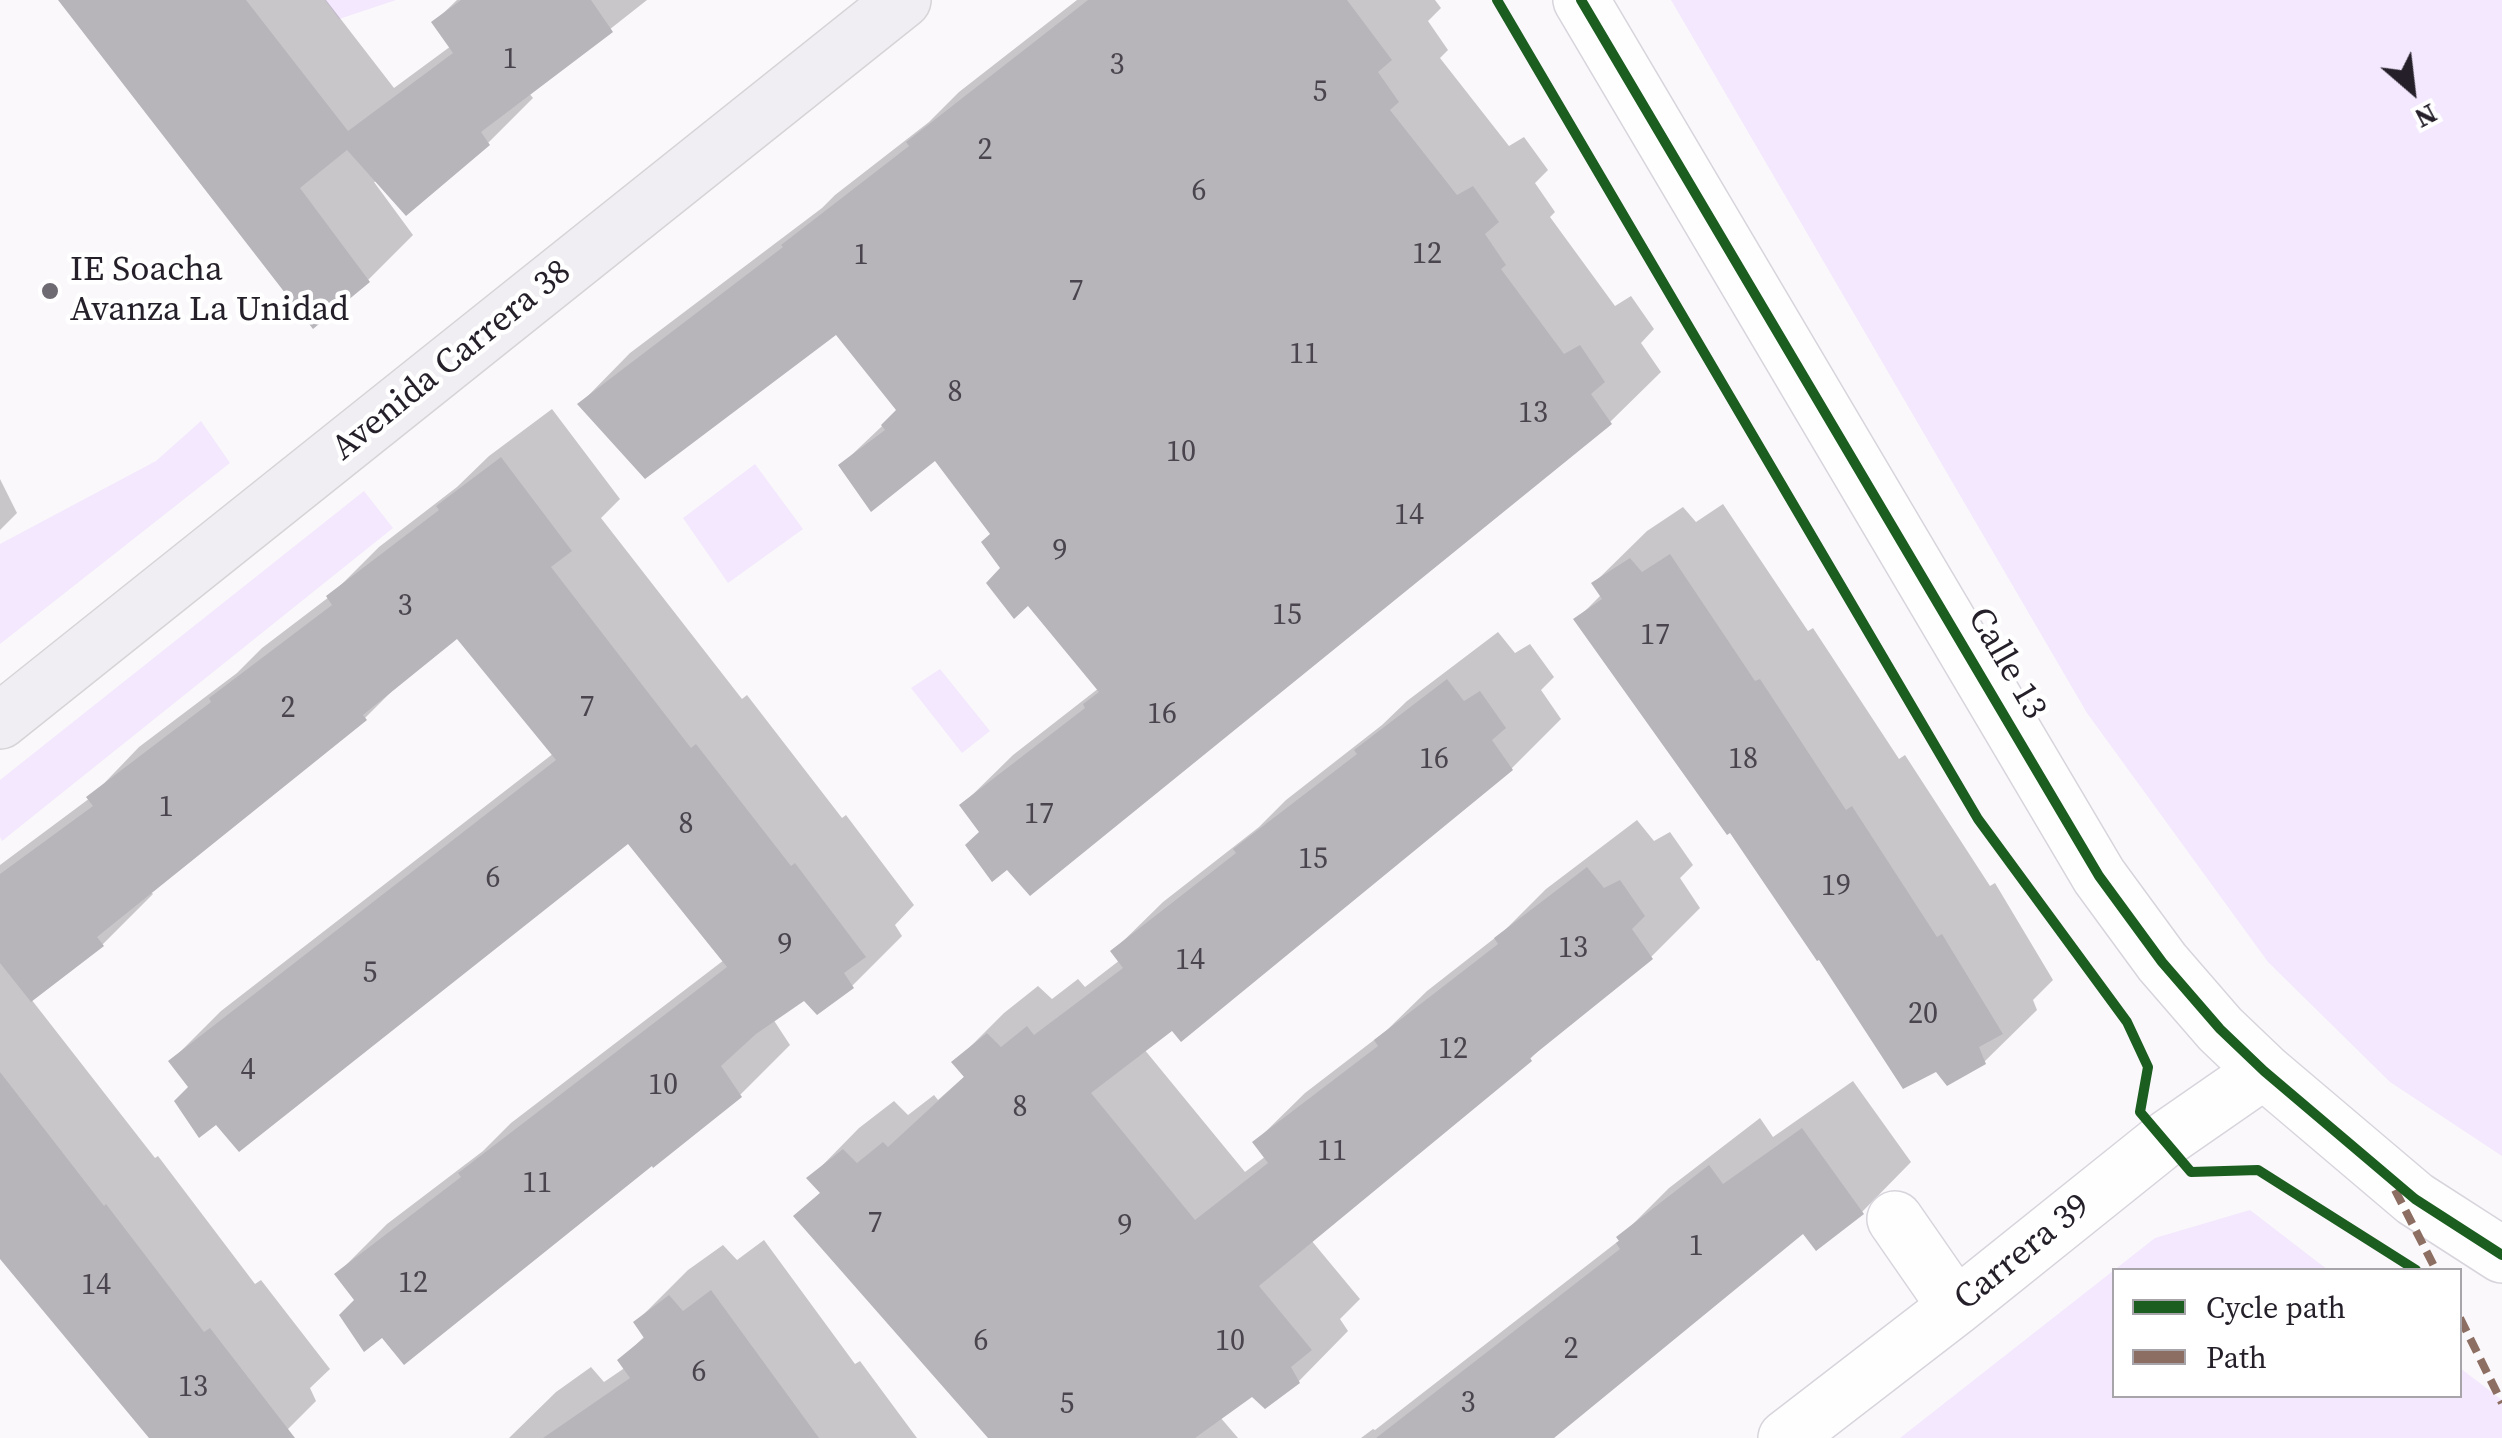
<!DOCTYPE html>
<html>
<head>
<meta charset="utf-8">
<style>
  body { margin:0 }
  #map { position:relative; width:2502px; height:1438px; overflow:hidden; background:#faf8fb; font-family:"Source Serif 4",serif }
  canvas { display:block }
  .legend { position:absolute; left:2112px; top:1268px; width:350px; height:130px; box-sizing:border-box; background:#fff; border:2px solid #a7a5a9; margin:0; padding:12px 18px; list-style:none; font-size:30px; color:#241f29 }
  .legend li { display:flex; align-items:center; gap:20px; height:50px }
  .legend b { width:50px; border:2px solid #a7a5a9 }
  .north { position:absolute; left:2362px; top:40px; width:100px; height:100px; -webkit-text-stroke:8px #fff; paint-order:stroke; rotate:152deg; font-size:28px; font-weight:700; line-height:40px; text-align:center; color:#241f29 }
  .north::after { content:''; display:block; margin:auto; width:35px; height:45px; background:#241f29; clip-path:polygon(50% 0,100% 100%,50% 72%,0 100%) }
</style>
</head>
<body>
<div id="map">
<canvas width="2502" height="1438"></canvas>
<ul class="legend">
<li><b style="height:12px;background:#1b5e20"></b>Cycle path</li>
<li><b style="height:12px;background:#8d6e63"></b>Path</li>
</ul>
<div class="north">N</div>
</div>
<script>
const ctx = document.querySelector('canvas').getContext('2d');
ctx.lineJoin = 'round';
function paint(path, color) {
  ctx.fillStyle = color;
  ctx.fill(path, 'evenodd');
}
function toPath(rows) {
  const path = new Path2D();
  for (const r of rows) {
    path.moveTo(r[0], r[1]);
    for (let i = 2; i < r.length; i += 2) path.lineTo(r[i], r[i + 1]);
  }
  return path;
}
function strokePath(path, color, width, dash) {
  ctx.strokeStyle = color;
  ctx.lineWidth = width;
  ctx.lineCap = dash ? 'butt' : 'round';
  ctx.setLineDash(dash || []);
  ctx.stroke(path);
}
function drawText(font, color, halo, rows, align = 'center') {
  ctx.font = font + ' "Source Serif 4",serif';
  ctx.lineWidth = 9;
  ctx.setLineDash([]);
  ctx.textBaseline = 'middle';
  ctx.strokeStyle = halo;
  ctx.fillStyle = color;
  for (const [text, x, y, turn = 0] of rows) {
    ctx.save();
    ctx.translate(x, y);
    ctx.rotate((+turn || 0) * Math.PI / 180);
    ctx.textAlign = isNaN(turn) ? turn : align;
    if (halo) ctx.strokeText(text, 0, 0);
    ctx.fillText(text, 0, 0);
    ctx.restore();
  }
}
const green = toPath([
  [325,0,396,0,339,19],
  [1671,0,2502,0,2502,1156,2390,1082,2268,962,2087,713],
  [201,421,230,463,0,644,0,544,156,461],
  [755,464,803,529,728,583,683,518],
  [364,491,393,528,2,841,0,837,0,780],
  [940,669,990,731,962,753,911,688],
  [2250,1210,2328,1270,2114,1270,2114,1396,2460,1396,2460,1368,2502,1400,2502,1438,1900,1438,2155,1238]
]);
const shadow = toPath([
  [61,0,326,0,394,88,451,46,434,22,457,0,647,0,529,93,533,98,488,143,374,182,413,235,368,280],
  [1077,0,1435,0,1441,8,1428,21,1448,50,1440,58,1509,146,1524,137,1548,170,1535,183,1555,212,1550,217,1615,306,1631,296,1654,329,1641,343,1661,372,1610,422,982,831,962,805,1013,755,1099,688,1004,569,993,533,935,457,841,465,899,410,837,332,580,404,630,353,822,208,835,195,929,122,959,92],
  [552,409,620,499,601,518,742,699,747,695,842,818,846,815,914,905,895,925,902,936,852,986,804,998,773,1019,790,1045,740,1095,357,1300,337,1274,387,1224,483,1151,511,1123,724,960,629,841,192,1087,171,1061,221,1011,554,753,458,636,404,679,365,718,150,891,153,894,103,944,31,999,155,1158,158,1156,255,1284,261,1280,330,1369,310,1388,316,1401,279,1438,152,1438,0,1253,0,865,90,798,139,747,237,673,262,648,329,597,379,547,457,487,489,456],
  [0,479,17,513,0,530],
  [1723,504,1808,631,1813,628,1899,759,1905,755,1990,886,1995,883,2053,980,2033,1000,2037,1010,1984,1062,1731,830,1577,619,1602,594,1594,583,1647,531,1683,507,1696,522],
  [1498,632,1515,653,1530,644,1554,677,1541,690,1561,719,1511,769,1144,1049,1245,1172,1266,1156,1255,1142,1305,1093,1387,1030,1427,991,1505,930,1546,889,1637,820,1654,841,1670,832,1693,865,1680,878,1700,908,1651,957,1553,1036,1530,1059,1311,1240,1360,1299,1340,1319,1348,1331,1299,1381,1252,1394,1220,1417,1238,1438,991,1438,796,1216,822,1191,810,1178,859,1128,894,1101,908,1115,934,1095,938,1100,966,1075,955,1062,1004,1013,1038,986,1052,999,1078,979,1085,987,1120,960,1113,951,1163,902,1259,827,1286,800,1382,725,1407,701],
  [1853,1081,1911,1162,1862,1212,1804,1231,1550,1438,1361,1438,1373,1429,1375,1430,1621,1239,1620,1237,1669,1188,1760,1118,1773,1137],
  [764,1240,855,1364,860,1361,917,1438,509,1438,556,1392,591,1367,604,1382,626,1367,620,1360,646,1335,636,1322,688,1270,723,1245,737,1260]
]);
const building = toPath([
  [58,0,246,0,348,131,453,53,431,22,461,0,591,0,613,32,481,132,490,145,406,216,347,150,300,188,370,282,313,329],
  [1088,0,1347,0,1392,60,1378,72,1399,102,1390,110,1457,195,1473,186,1499,222,1485,234,1506,265,1501,269,1564,354,1580,345,1605,382,1591,394,1612,424,1030,896,1007,870,992,882,965,845,979,832,959,805,1085,708,1083,704,1099,692,1028,606,1014,619,986,583,1000,568,981,542,990,534,935,461,871,512,838,465,885,430,881,425,896,410,836,335,645,479,577,404,783,247,781,245,909,146,906,142],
  [501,457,572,551,551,567,691,748,696,744,791,866,795,863,866,957,844,973,854,988,817,1015,804,1001,756,1034,721,1066,742,1097,653,1168,652,1166,404,1365,382,1338,364,1352,339,1315,354,1300,334,1274,461,1177,458,1173,727,967,628,844,239,1152,216,1125,199,1138,174,1101,188,1087,168,1061,556,760,457,639,363,715,367,720,97,937,104,946,31,1002,0,963,0,874,93,806,86,797,211,702,209,698,332,605,326,596,439,510,436,506],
  [1670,554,1755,681,1760,679,1846,810,1852,806,1937,937,1942,934,2003,1034,1979,1047,1986,1064,1947,1086,1936,1072,1903,1089,1819,960,1817,961,1730,833,1727,835,1573,619,1602,599,1591,583,1630,558,1642,572],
  [1447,679,1464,701,1480,691,1506,728,1492,740,1513,770,1181,1042,1172,1031,1091,1093,1195,1220,1268,1163,1252,1142,1378,1046,1374,1040,1498,944,1494,938,1587,867,1604,888,1620,880,1645,916,1632,929,1653,959,1530,1058,1532,1061,1259,1286,1312,1350,1291,1367,1300,1383,1265,1409,1252,1397,1195,1438,988,1438,793,1216,820,1193,806,1178,843,1149,857,1163,883,1142,888,1147,964,1077,951,1062,987,1033,1001,1047,1027,1026,1034,1035,1123,968,1110,951,1236,853,1233,849,1357,754,1354,750],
  [0,1072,104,1206,106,1204,204,1332,210,1328,295,1438,149,1438,0,1259],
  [1802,1128,1864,1214,1816,1251,1803,1234,1554,1438,1376,1438,1620,1249,1616,1243,1619,1241,1616,1237,1709,1165,1723,1184],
  [711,1290,819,1438,543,1438,630,1378,617,1360,644,1338,633,1322,669,1295,683,1311]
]);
const minor = toPath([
  [1581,0,2099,876,2162,962,2220,1029,2264,1071,2415,1199,2502,1255],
  [1895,1219,1956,1307],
  [1786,1438,1956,1307,2163,1141,2264,1071]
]);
const major = toPath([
  [0,721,903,0]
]);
const quiet = toPath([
  [2395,1190,2436,1270],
  [2460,1318,2502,1403]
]);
const cycleway = toPath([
  [1497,0,1978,819,2127,1022,2148,1067,2140,1112,2191,1172,2258,1170,2416,1270],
  [1581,0,2099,876,2162,962,2220,1029,2264,1071,2415,1199,2502,1255]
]);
const markers = [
  [50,291,10,"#6f6b72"]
];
const numberNames = [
  ["1",510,60],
  ["3",1117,66],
  ["5",1320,93],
  ["2",985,151],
  ["6",1199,192],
  ["12",1427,255],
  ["1",861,256],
  ["7",1076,292],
  ["11",1304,355],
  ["8",955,393],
  ["13",1533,414],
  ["10",1181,453],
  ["14",1409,516],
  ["9",1060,552],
  ["3",405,607],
  ["15",1287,616],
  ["17",1655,636],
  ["7",587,708],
  ["2",288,709],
  ["16",1162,715],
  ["16",1434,760],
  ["18",1743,760],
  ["1",166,808],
  ["17",1039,815],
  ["8",686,825],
  ["15",1313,860],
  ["6",493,879],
  ["19",1836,887],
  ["9",785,946],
  ["13",1573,949],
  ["14",1190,961],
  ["5",370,974],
  ["20",1923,1015],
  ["12",1453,1050],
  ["4",248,1071],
  ["10",663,1086],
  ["8",1020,1108],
  ["11",1332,1152],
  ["11",537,1184],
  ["7",875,1224],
  ["9",1125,1227],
  ["1",1696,1247],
  ["12",413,1284],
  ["14",96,1286],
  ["6",981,1342],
  ["10",1230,1342],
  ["2",1571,1350],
  ["6",699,1373],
  ["13",193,1388],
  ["3",1468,1404],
  ["5",1067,1405]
];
const poiNames = [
  ["IE Soacha",70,271],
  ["Avanza La Unidad",70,311]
];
const streetNames = [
  ["Avenida Carrera 38",452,361,-39],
  ["Calle 13",2006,664,60],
  ["Carrera 39",2023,1253,-39]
];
paint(green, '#f3e8fd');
paint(shadow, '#0003');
paint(building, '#b7b4ba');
strokePath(minor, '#d8d4dc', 58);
strokePath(major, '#d6d4d7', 58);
strokePath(minor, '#fefefe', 55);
strokePath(major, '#f1eef3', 55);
strokePath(quiet, '#8d6e63', 8, [15, 8]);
strokePath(cycleway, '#1b5e20', 10);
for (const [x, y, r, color] of markers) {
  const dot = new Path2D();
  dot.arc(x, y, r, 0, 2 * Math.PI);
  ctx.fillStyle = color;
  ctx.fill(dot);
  strokePath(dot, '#fff', 4);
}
drawText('30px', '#49444d', null, numberNames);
drawText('35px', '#241f29', '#fff', poiNames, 'left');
drawText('35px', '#241f29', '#fff', streetNames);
</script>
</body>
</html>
